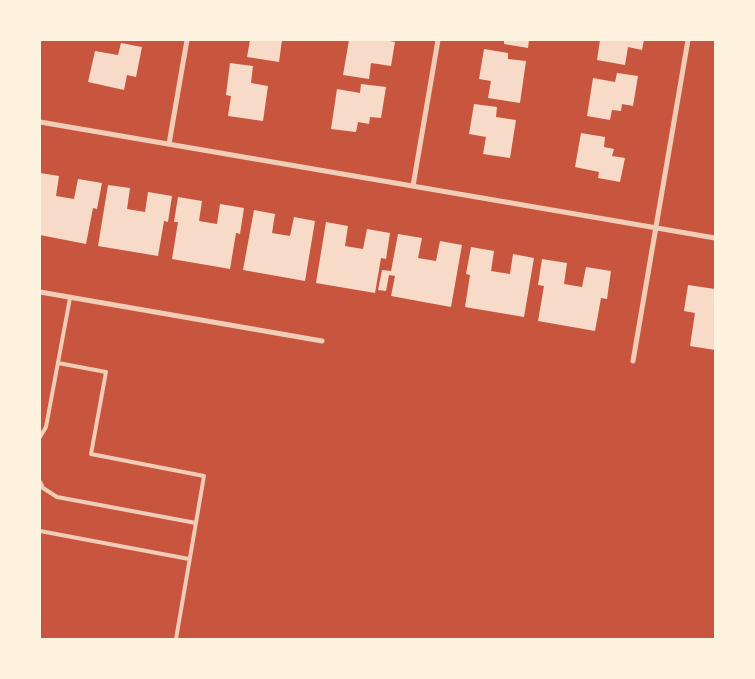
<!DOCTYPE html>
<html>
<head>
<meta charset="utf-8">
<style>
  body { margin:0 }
  #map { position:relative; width:755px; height:679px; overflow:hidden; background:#c8553d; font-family:"IBM Plex Sans",sans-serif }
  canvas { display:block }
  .frame { position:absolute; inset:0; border:41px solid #fff3e0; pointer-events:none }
</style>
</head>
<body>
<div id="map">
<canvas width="755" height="679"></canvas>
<div class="frame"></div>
</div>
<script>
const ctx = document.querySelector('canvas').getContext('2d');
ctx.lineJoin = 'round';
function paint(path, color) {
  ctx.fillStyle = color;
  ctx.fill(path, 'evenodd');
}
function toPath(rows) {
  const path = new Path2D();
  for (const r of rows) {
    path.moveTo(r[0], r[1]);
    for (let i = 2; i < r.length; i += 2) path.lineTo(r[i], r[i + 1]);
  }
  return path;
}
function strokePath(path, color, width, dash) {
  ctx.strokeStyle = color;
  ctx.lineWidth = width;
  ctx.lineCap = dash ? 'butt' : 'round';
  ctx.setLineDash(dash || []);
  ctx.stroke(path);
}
const building = toPath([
  [250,40,282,40,279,62,247,57],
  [349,40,384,40,395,42,391,66,371,63,369,79,343,75],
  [504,40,529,40,528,48,504,44],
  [600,40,644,40,642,50,628,47,625,65,597,60],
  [121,43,142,47,136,77,127,75,124,90,88,82,95,51,118,55],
  [484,49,508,53,508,59,526,61,520,103,488,98,491,81,479,79],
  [230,63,253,66,251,83,268,86,263,121,228,116,231,96,226,95],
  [617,73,638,76,633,106,622,104,621,111,612,110,610,120,587,116,593,78,615,82],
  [361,84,386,87,381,118,370,117,369,124,358,122,356,132,331,129,337,89,360,93],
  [474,104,497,107,496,117,516,120,510,158,483,154,486,137,469,134],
  [581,133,605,137,604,147,614,149,612,156,625,158,620,182,598,178,599,172,575,167],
  [40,173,59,176,56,196,74,199,78,179,102,183,97,209,93,208,86,244,40,235],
  [108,185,130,188,127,209,145,212,148,192,172,196,168,222,164,221,158,256,98,246],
  [178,197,202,201,199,221,217,224,220,204,244,208,240,234,236,233,230,269,172,259,178,222,174,222],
  [254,210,275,214,272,233,290,236,294,217,315,221,305,281,243,270],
  [326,222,348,226,345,246,363,249,367,229,390,233,386,259,381,258,375,293,316,283],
  [398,234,422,238,418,258,436,261,440,241,462,245,451,307,391,296,395,276,389,275,386,291,378,290,382,270,391,271],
  [471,247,494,251,491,271,510,274,513,254,534,258,524,317,465,307,470,275,466,274],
  [542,259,567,263,564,284,582,287,586,267,611,271,607,299,601,298,595,331,538,321,544,286,538,285],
  [688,285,715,289,715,350,690,346,695,313,684,311]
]);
const service = toPath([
  [58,363,106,372,91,454,204,476,176,639],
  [40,437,46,427,70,298],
  [40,482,43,488,57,497,196,523],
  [40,531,189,559]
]);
const minor = toPath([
  [40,122,715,238],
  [169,144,187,40],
  [413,186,438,40],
  [40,292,322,341],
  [633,361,688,40]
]);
paint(building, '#f7dbc8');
strokePath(service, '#f1ccb7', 4);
strokePath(minor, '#f1ccb7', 5);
</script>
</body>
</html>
